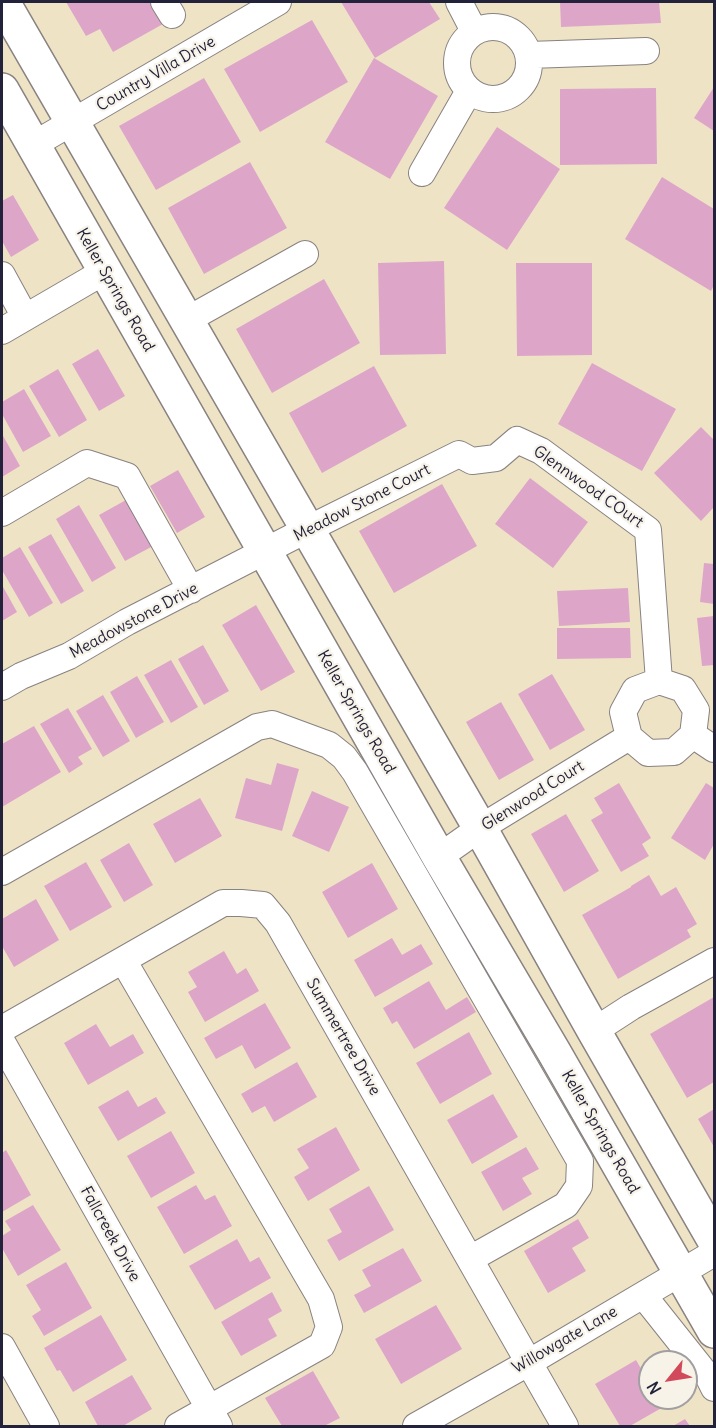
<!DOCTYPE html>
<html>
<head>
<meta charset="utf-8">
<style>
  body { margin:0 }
  #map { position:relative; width:716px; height:1428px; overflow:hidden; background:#efe3c6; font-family:Delius,sans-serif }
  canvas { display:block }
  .frame { position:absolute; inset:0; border:3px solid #22223b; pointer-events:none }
  .north { position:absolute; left:638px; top:1350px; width:60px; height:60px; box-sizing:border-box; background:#f7f3e8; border:2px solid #a29fa3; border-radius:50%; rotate:240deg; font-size:16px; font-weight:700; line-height:24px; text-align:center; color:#22223b }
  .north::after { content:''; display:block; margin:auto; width:21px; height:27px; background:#d1495b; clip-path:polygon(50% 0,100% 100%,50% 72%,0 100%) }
</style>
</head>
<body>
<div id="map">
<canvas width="716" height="1428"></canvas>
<div class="frame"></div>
<div class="north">N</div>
</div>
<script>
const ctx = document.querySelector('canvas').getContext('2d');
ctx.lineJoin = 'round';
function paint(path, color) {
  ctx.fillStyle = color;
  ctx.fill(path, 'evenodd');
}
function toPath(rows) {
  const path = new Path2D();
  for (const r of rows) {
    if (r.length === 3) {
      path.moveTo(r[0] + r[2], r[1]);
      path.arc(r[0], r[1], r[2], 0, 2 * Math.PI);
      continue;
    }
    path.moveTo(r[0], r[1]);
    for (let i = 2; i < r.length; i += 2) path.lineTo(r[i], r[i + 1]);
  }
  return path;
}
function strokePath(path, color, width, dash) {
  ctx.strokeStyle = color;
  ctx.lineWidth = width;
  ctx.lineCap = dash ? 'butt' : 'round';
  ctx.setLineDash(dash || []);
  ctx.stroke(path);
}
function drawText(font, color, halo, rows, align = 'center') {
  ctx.font = font + ' Delius,sans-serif';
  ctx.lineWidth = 4.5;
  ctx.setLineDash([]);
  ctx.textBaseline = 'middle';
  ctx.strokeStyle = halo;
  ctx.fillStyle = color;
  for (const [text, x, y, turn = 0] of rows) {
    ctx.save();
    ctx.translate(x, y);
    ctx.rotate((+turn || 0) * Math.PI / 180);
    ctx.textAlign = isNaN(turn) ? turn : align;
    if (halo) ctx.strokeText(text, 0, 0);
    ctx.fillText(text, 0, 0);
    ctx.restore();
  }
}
const building = toPath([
  [66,2,150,2,163,24,113,52,100,29,86,36],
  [341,2,429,2,440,19,375,58],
  [560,2,659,2,661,23,561,27],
  [312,20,348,82,260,132,224,69],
  [374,58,438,96,390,179,325,142],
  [204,78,241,142,156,190,119,126],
  [714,87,714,131,694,118],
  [656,88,657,164,560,165,560,89],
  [497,127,560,169,507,250,444,208],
  [250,162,287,228,204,274,168,208],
  [662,177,714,209,714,285,711,291,625,239],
  [13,195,39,240,11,257,2,241,2,201],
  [444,261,446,354,380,355,378,263],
  [516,263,592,263,592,355,517,356],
  [324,279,360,343,272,393,236,329],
  [98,349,125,396,99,411,72,364],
  [592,363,676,409,642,471,558,424],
  [374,366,407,426,322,473,289,413],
  [58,369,87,420,59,437,29,386],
  [24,389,51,436,23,452,2,414,2,402],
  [701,427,714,440,714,507,701,521,654,473],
  [2,434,20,466,2,477],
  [178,470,205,517,177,533,150,486],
  [530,478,588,522,553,568,495,524],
  [442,484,477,546,394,593,359,531],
  [126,500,153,546,125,561,99,515],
  [79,505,116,568,92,582,56,519],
  [51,534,84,591,61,604,28,547],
  [20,547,53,603,29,617,2,570,2,558],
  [704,563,714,564,714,604,700,602],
  [2,585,17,612,2,621],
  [628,588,630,622,559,626,557,591],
  [256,605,295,672,261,691,222,625],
  [714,616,714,665,702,666,697,618],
  [557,628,630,628,631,658,557,659],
  [203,645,229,691,204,705,178,659],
  [171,660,198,707,171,723,144,675],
  [552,674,585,730,550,750,518,694],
  [137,676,164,722,136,738,110,692],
  [103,695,130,741,103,757,76,711],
  [501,702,534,760,499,780,466,722],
  [68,708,92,749,78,757,83,764,69,773,40,724],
  [34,726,61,772,2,807,2,744],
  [277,763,299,769,282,831,235,818,246,778,271,785],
  [619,783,651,838,642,844,649,856,621,872,591,820,603,813,594,798],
  [706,783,714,788,714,844,705,860,671,838],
  [312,791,349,807,329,852,292,836],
  [200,798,222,836,175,863,153,824],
  [566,814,599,871,564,892,531,834],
  [129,843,153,885,124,902,100,860],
  [86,862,112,907,70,931,44,886],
  [372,863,398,909,348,938,322,892],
  [649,875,661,896,676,887,697,924,687,930,691,937,618,979,582,915,631,887,631,886],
  [36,899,59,940,14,967,2,946,2,919],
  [392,938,402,955,421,944,433,964,375,997,354,960],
  [224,951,237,974,246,968,259,991,205,1022,188,992,197,987,188,972],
  [429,981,446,1010,467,997,476,1012,414,1049,397,1021,392,1024,383,1008],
  [714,997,714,1082,687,1098,650,1034],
  [265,1003,291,1048,255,1069,242,1045,216,1059,204,1038],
  [96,1024,110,1047,133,1034,144,1053,88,1085,64,1043],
  [469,1032,492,1074,440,1104,416,1063],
  [297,1062,317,1097,274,1122,265,1106,252,1113,241,1094],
  [128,1090,138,1107,156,1097,166,1113,118,1141,98,1107],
  [493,1094,518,1137,472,1164,447,1120],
  [714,1109,714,1147,698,1119],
  [336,1127,360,1170,308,1201,294,1177,309,1168,297,1149],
  [171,1131,195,1173,151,1198,127,1156],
  [526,1147,539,1169,522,1178,532,1194,503,1211,481,1172],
  [6,1150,31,1195,2,1212,2,1153],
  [196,1185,205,1200,215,1195,232,1226,184,1254,157,1207],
  [369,1186,394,1230,339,1261,327,1240,342,1232,329,1209],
  [33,1205,61,1250,18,1276,2,1248,2,1236,11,1230,5,1221],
  [578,1219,589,1238,572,1248,586,1271,548,1293,524,1251],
  [237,1239,250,1262,259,1257,271,1278,215,1310,189,1266],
  [403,1248,422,1281,364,1313,354,1295,371,1286,362,1270],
  [66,1262,92,1308,44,1336,32,1316,41,1310,26,1285],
  [272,1292,282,1311,268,1319,277,1336,241,1356,221,1322],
  [436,1305,462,1349,401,1384,375,1339],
  [101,1315,127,1360,73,1392,60,1370,57,1371,44,1348],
  [636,1360,650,1384,650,1398,679,1398,630,1426,620,1426,595,1384],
  [313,1371,340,1418,324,1426,282,1426,265,1398],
  [132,1375,152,1409,123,1426,98,1426,85,1402],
  [685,1419,690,1426,673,1426]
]);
const minor = toPath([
  [164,2,172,15],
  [459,2,474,31],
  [493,63,36],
  [529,55,646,51],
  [33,145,278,2],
  [422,173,469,91],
  [2,275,25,317],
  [187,320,305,254],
  [2,331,105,271],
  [2,513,87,463,127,476,191,590],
  [659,681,683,689,696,710,693,735,674,752,648,753,629,737,623,712,635,690,659,681],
  [2,687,21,676,69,656,127,622,308,529,459,454,472,461,496,458,517,440,541,451,648,530,659,681],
  [693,735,714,749],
  [439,857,480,828,629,737],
  [2,872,257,727,272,724,329,745,344,757,355,772,580,1161,579,1186,566,1205,470,1259],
  [123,960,321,1299,329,1327,322,1345,178,1426],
  [2,1029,223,903,241,903,263,905,278,923,565,1426],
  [594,1031,631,1007,714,961],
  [2,1042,219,1426],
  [643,1295,709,1378,714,1388],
  [2,1347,46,1426],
  [416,1426,528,1363,714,1253]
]);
const major = toPath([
  [3,2,480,828,594,1031,714,1240],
  [2,90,439,857,554,1052,714,1331]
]);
const streetNames = [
  ["Country Villa Drive",156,74,-30],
  ["Keller Springs Road",115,290,60],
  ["Glennwood COurt",588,487,35],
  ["Meadow Stone Court",362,503,-27],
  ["Meadowstone Drive",134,621,-28],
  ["Keller Springs Road",356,712,60],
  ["Glenwood Court",533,796,-32],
  ["Summertree Drive",343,1037,60],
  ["Keller Springs Road",600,1132,60],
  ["Fallcreek Drive",110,1234,61],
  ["Willowgate Lane",565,1340,-30]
];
paint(building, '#dda6c9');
strokePath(minor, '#888280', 28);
strokePath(major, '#888280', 36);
strokePath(minor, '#fff', 26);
strokePath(major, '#fff', 33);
drawText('16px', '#22223b', '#f7f3e8', streetNames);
</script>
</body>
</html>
